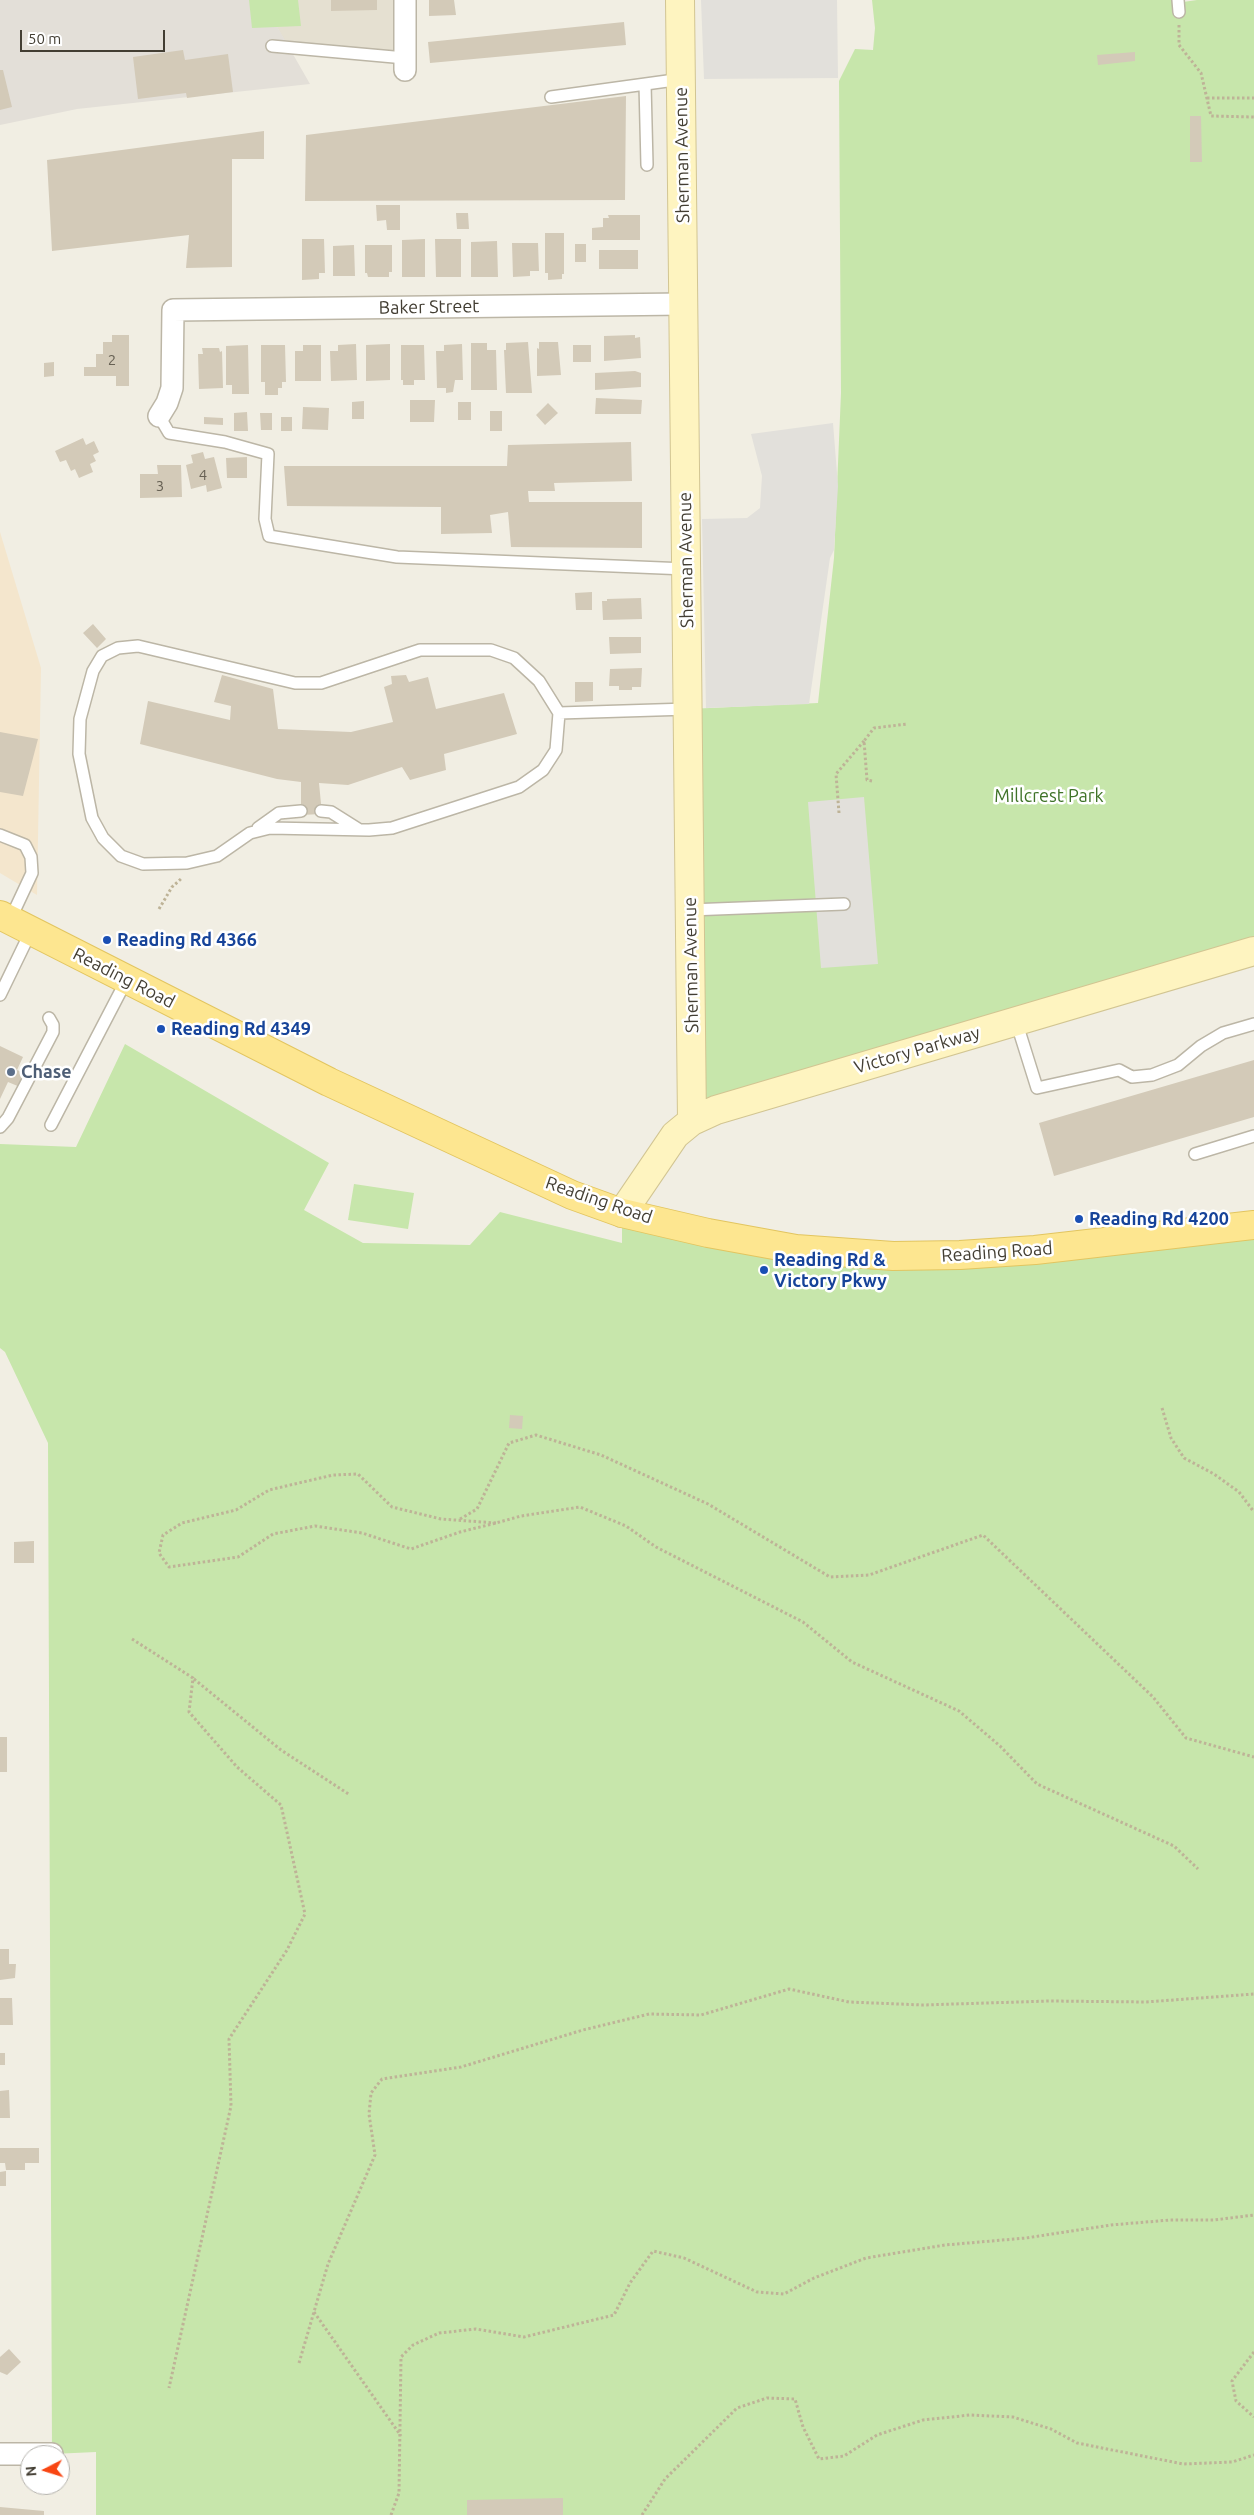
<!DOCTYPE html>
<html>
<head>
<meta charset="utf-8">
<style>
  body { margin:0 }
  #map { position:relative; width:1254px; height:2515px; overflow:hidden; background:#f1eee3; font-family:Ubuntu,sans-serif }
  canvas { display:block }
  .north { position:absolute; left:20px; top:2445px; width:50px; height:50px; box-sizing:border-box; background:#fff; border:1px solid #b4b2ad; border-radius:50%; rotate:265deg; font-size:14px; font-weight:700; line-height:20px; text-align:center; color:#433e33 }
  .north::after { content:''; display:block; margin:auto; width:18px; height:22px; background:#f84613; clip-path:polygon(50% 0,100% 100%,50% 72%,0 100%) }
  .scale { position:absolute; left:20px; top:30px; width:145px; height:22px; box-sizing:border-box; border:2px solid #433e33; border-top:0; padding-left:6px; font-size:15px; line-height:18px; white-space:nowrap; color:#433e33; -webkit-text-stroke:4px #fff; paint-order:stroke }
</style>
</head>
<body>
<div id="map">
<canvas width="1254" height="2515"></canvas>
<div class="north">N</div>
<div class="scale">50 m</div>
</div>
<script>
const ctx = document.querySelector('canvas').getContext('2d');
ctx.lineJoin = 'round';
function paint(path, color) {
  ctx.fillStyle = color;
  ctx.fill(path, 'evenodd');
}
function toPath(rows) {
  const path = new Path2D();
  for (const r of rows) {
    path.moveTo(r[0], r[1]);
    for (let i = 2; i < r.length; i += 2) path.lineTo(r[i], r[i + 1]);
  }
  return path;
}
function strokePath(path, color, width, dash) {
  ctx.strokeStyle = color;
  ctx.lineWidth = width;
  ctx.lineCap = dash ? 'butt' : 'round';
  ctx.setLineDash(dash || []);
  ctx.stroke(path);
}
function drawText(font, color, halo, rows, align = 'center') {
  ctx.font = font + ' Ubuntu,sans-serif';
  ctx.lineWidth = 5;
  ctx.setLineDash([]);
  ctx.textBaseline = 'middle';
  ctx.strokeStyle = halo;
  ctx.fillStyle = color;
  for (const [text, x, y, turn = 0] of rows) {
    ctx.save();
    ctx.translate(x, y);
    ctx.rotate((+turn || 0) * Math.PI / 180);
    ctx.textAlign = isNaN(turn) ? turn : align;
    if (halo) ctx.strokeText(text, 0, 0);
    ctx.fillText(text, 0, 0);
    ctx.restore();
  }
}
const residential = toPath([
  [262,0,405,0,405,58,288,47]
]);
const commercial = toPath([
  [0,532,41,668,37,895,0,873]
]);
const industrial = toPath([
  [0,0,262,0,310,84,77,109,0,125]
]);
const green = toPath([
  [249,0,298,0,301,26,252,28],
  [872,0,1176,0,1176,3,1197,0,1254,0,1254,951,692,1121,688,709,818,703,834,558,841,393,839,81,855,49,873,50,875,28],
  [125,1044,329,1163,304,1210,363,1243,470,1245,500,1212,622,1243,622,1213,844,1253,1254,1225,1254,2515,96,2515,96,2452,52,2454,48,1443,5,1352,0,1348,0,1144,76,1147],
  [354,1184,414,1193,408,1229,348,1220]
]);
const parking = toPath([
  [701,0,837,0,838,78,704,79],
  [833,423,838,486,834,550,830,558,809,704,706,708,702,519,747,518,760,508,762,476,751,434],
  [864,797,878,964,821,968,808,802]
]);
const building = toPath([
  [331,0,377,0,377,10,331,11],
  [429,0,454,0,456,15,429,16],
  [624,22,626,45,430,63,428,42],
  [183,50,185,60,228,54,233,92,187,98,186,93,138,99,133,57],
  [1135,52,1135,61,1098,65,1097,55],
  [0,70,3,70,12,107,0,110],
  [626,96,625,200,305,201,306,135],
  [1190,116,1201,116,1202,162,1190,162],
  [264,131,264,159,232,159,232,267,186,268,189,235,52,251,47,160],
  [376,205,400,205,400,230,387,230,386,220,377,221],
  [456,213,468,213,469,229,457,229],
  [608,215,640,215,640,240,592,240,592,228,603,227,603,218,609,218],
  [545,233,564,233,564,274,562,274,562,279,548,280,548,273,545,273],
  [302,239,324,239,325,273,319,273,319,279,302,280],
  [425,239,425,277,402,277,402,240],
  [435,239,461,239,461,277,436,277],
  [497,241,498,277,471,277,471,242],
  [512,243,538,243,539,271,530,271,530,276,513,277],
  [575,244,586,244,586,262,575,262],
  [354,245,355,276,333,276,333,246],
  [365,245,392,245,392,272,389,272,389,277,368,277,367,273,365,273],
  [599,250,638,250,638,269,599,269],
  [112,335,129,335,129,386,116,386,116,376,84,376,84,367,96,367,96,354,103,354,103,342,112,342],
  [635,335,635,338,640,337,641,358,604,361,604,336],
  [528,342,532,393,506,393,504,350,506,350,506,343],
  [539,342,558,342,561,375,537,376,537,348,539,349],
  [471,343,487,343,487,350,496,350,497,390,471,390],
  [356,344,357,380,331,381,330,351,338,351,338,345],
  [390,344,390,380,366,381,366,345],
  [462,344,463,380,455,380,453,392,446,393,446,388,437,388,436,351,444,351,444,345],
  [248,345,249,394,232,394,232,385,226,385,226,346],
  [261,345,285,345,286,382,282,382,282,388,278,388,278,395,265,395,265,382,261,382],
  [303,345,321,345,321,381,295,381,295,351,303,351],
  [401,345,424,345,425,380,414,380,414,385,403,385,403,380,401,380],
  [573,345,591,345,591,362,573,362],
  [202,348,219,348,220,352,222,351,223,388,199,389,198,354,203,354],
  [54,362,54,376,44,377,44,363],
  [635,371,641,373,641,387,595,390,595,373],
  [596,398,642,400,641,414,595,414],
  [410,400,435,400,434,422,410,422],
  [364,401,364,419,352,419,352,402],
  [458,402,471,402,471,420,458,420],
  [548,403,558,413,545,425,536,415],
  [303,407,329,408,328,430,302,429],
  [490,411,502,411,502,431,490,431],
  [247,412,248,431,234,431,234,413],
  [260,413,272,413,272,430,261,430],
  [204,417,223,418,223,425,204,424],
  [281,417,292,417,292,431,281,431],
  [83,438,86,445,94,441,99,452,93,455,96,461,90,464,93,472,79,478,75,469,71,471,66,460,60,462,55,451],
  [631,442,632,481,554,483,555,491,528,491,529,502,642,502,642,548,511,547,508,512,490,515,492,533,441,534,441,507,287,506,284,466,507,466,508,445],
  [203,452,205,459,214,457,222,488,207,492,206,485,191,489,186,465,193,463,191,455],
  [247,457,247,478,227,478,226,458],
  [157,465,181,465,182,497,140,498,140,474,158,474],
  [592,592,592,610,576,610,575,593],
  [641,598,642,619,603,620,602,601,607,601,607,599],
  [93,624,106,639,97,648,83,633],
  [609,637,641,637,641,653,610,654],
  [642,668,641,687,632,687,632,690,619,690,619,686,609,686,610,669],
  [222,675,273,689,278,729,351,732,393,722,384,687,392,684,391,676,406,675,409,682,428,677,436,709,504,693,517,734,444,754,446,770,410,780,402,767,348,785,319,783,322,814,301,815,301,782,277,779,140,744,148,701,230,720,231,706,214,702],
  [575,682,593,682,593,701,575,702],
  [0,732,38,739,23,796,0,792],
  [0,1046,23,1057,17,1070,26,1074,20,1087,8,1082,0,1099],
  [1254,1060,1254,1117,1054,1176,1039,1123],
  [510,1415,523,1416,522,1429,509,1428],
  [34,1541,34,1563,14,1563,14,1542],
  [0,1737,7,1737,7,1772,0,1772],
  [0,1949,9,1949,9,1964,16,1964,15,1978,0,1980],
  [0,1998,12,1998,13,2025,0,2025],
  [0,2053,5,2053,5,2065,0,2065],
  [9,2090,10,2118,0,2118,0,2091],
  [0,2148,39,2148,39,2163,25,2163,25,2170,6,2170,5,2163,0,2163],
  [6,2171,6,2186,0,2186,0,2172],
  [9,2349,21,2362,7,2375,0,2372,0,2357],
  [563,2498,563,2515,467,2515,467,2500],
  [0,2507,44,2511,44,2515,0,2515]
]);
const path = toPath([
  [1179,25,1179,45,1201,73,1211,116,1254,117],
  [1207,98,1254,98],
  [872,781,867,780,864,741,874,728,907,724],
  [839,813,836,774,864,741],
  [159,909,172,887,182,878],
  [1162,1408,1171,1438,1184,1458,1214,1474,1239,1492,1254,1512],
  [460,1519,477,1509,509,1443,536,1435,601,1455,708,1504,830,1577,869,1575,983,1535,1153,1697,1186,1738,1254,1757],
  [496,1523,441,1519,392,1507,358,1474,333,1475,269,1490,236,1510,182,1523,163,1535,159,1553,169,1567,238,1557,273,1534,315,1526,362,1533,411,1549,460,1532,496,1523,521,1516,580,1507,626,1526,656,1547,803,1622,852,1662,959,1711,1000,1746,1037,1784,1174,1846,1198,1869],
  [132,1639,193,1678,189,1712,237,1767,281,1805,305,1914,287,1950,229,2039,231,2106,169,2388],
  [194,1679,281,1750,350,1795],
  [314,2312,401,2436],
  [1254,2352,1232,2381,1236,2401,1254,2417],
  [299,2363,328,2264,375,2155,369,2114,371,2093,382,2079,461,2067,583,2030,649,2014,701,2015,789,1989,849,2002,923,2005,1050,2001,1146,2002,1254,1994],
  [391,2515,399,2493,401,2357,413,2345,439,2333,476,2329,524,2337,614,2315,630,2283,653,2251,684,2258,757,2292,784,2294,814,2278,866,2258,945,2245,1026,2238,1111,2225,1170,2220,1214,2220,1254,2215],
  [642,2515,665,2479,737,2408,767,2398,795,2399,803,2427,819,2459,844,2456,877,2435,923,2420,970,2415,1013,2417,1051,2429,1077,2443,1183,2464,1232,2462,1254,2455]
]);
const lane = toPath([
  [1178,0,1179,12],
  [272,46,405,58],
  [645,84,647,165],
  [551,97,682,79],
  [159,416,169,433,225,442,268,454,265,519,269,536,397,557,686,569],
  [138,646,295,683,321,683,420,650,491,650,514,658,539,681,559,713,556,750,543,770,519,787,392,828,369,830,270,828,250,833,217,856,187,863,143,864,121,856,103,838,92,818,79,754,80,719,93,671,102,656,118,648,138,646],
  [559,713,688,709],
  [321,811,331,812,358,829],
  [258,828,279,813,301,811],
  [0,835,25,845,31,857,32,873,10,920],
  [690,910,844,904],
  [0,995,31,931],
  [1016,1021,1037,1088,1119,1070,1132,1077,1152,1075,1178,1065,1201,1046,1223,1033,1254,1024],
  [51,1125,127,979],
  [0,1127,8,1118,53,1032,53,1025,49,1018],
  [1195,1154,1254,1136]
]);
const street = toPath([
  [405,0,405,70],
  [159,416,167,403,172,388,173,310,684,304],
  [0,2454,52,2454]
]);
const secondary = toPath([
  [680,0,692,1121],
  [622,1213,675,1135,692,1121,716,1110,1254,951]
]);
const primary = toPath([
  [0,915,329,1082,572,1195,622,1213,708,1233,796,1249,893,1256,960,1255,1035,1250,1254,1225]
]);
const markers = [
  [107,940,5,"#1a4fb4"],
  [161,1029,5,"#1a4fb4"],
  [11,1072,5,"#5c6f8a"],
  [1079,1219,5,"#1a4fb4"],
  [764,1270,5,"#1a4fb4"]
];
const numberNames = [
  ["2",112,360],
  ["4",203,475],
  ["3",160,486]
];
const streetNames = [
  ["Sherman Avenue",682,155,-91],
  ["Baker Street",429,307,-1],
  ["Sherman Avenue",686,560,-91],
  ["Sherman Avenue",691,965,-91],
  ["Reading Road",124,978,27],
  ["Victory Parkway",917,1050,-16],
  ["Reading Road",599,1200,19],
  ["Reading Road",997,1252,-4]
];
const parkNames = [
  ["Millcrest Park",1049,796]
];
const transitNames = [
  ["Reading Rd 4366",117,940],
  ["Reading Rd 4349",171,1029],
  ["Reading Rd 4200",1089,1219],
  ["Reading Rd &",774,1260],
  ["Victory Pkwy",774,1281]
];
const serviceNames = [
  ["Chase",21,1072]
];
paint(residential, '#e5e0d1');
paint(commercial, '#f4e6cd');
paint(industrial, '#e3dfd8');
paint(green, '#c7e6ab');
paint(parking, '#e2e0db');
paint(building, '#d3cab8');
strokePath(lane, '#bcb6a6', 14);
strokePath(street, '#bcb6a6', 24);
strokePath(secondary, '#d2c592', 30);
strokePath(primary, '#e2c560', 30);
strokePath(path, '#beb397', 3, [2.5, 2.5]);
strokePath(lane, '#fff', 11);
strokePath(street, '#fff', 21);
strokePath(secondary, '#fef4c0', 28);
strokePath(primary, '#fde690', 28);
for (const [x, y, r, color] of markers) {
  const dot = new Path2D();
  dot.arc(x, y, r, 0, 2 * Math.PI);
  ctx.fillStyle = color;
  ctx.fill(dot);
  strokePath(dot, '#fff', 2);
}
drawText('15px', '#676154', null, numberNames);
drawText('18px', '#433e33', '#fff', streetNames);
drawText('18px', '#3f7328', '#fff', parkNames);
drawText('bold 18px', '#164399', '#fff', transitNames, 'left');
drawText('bold 18px', '#4e5e75', '#fff', serviceNames, 'left');
</script>
</body>
</html>
